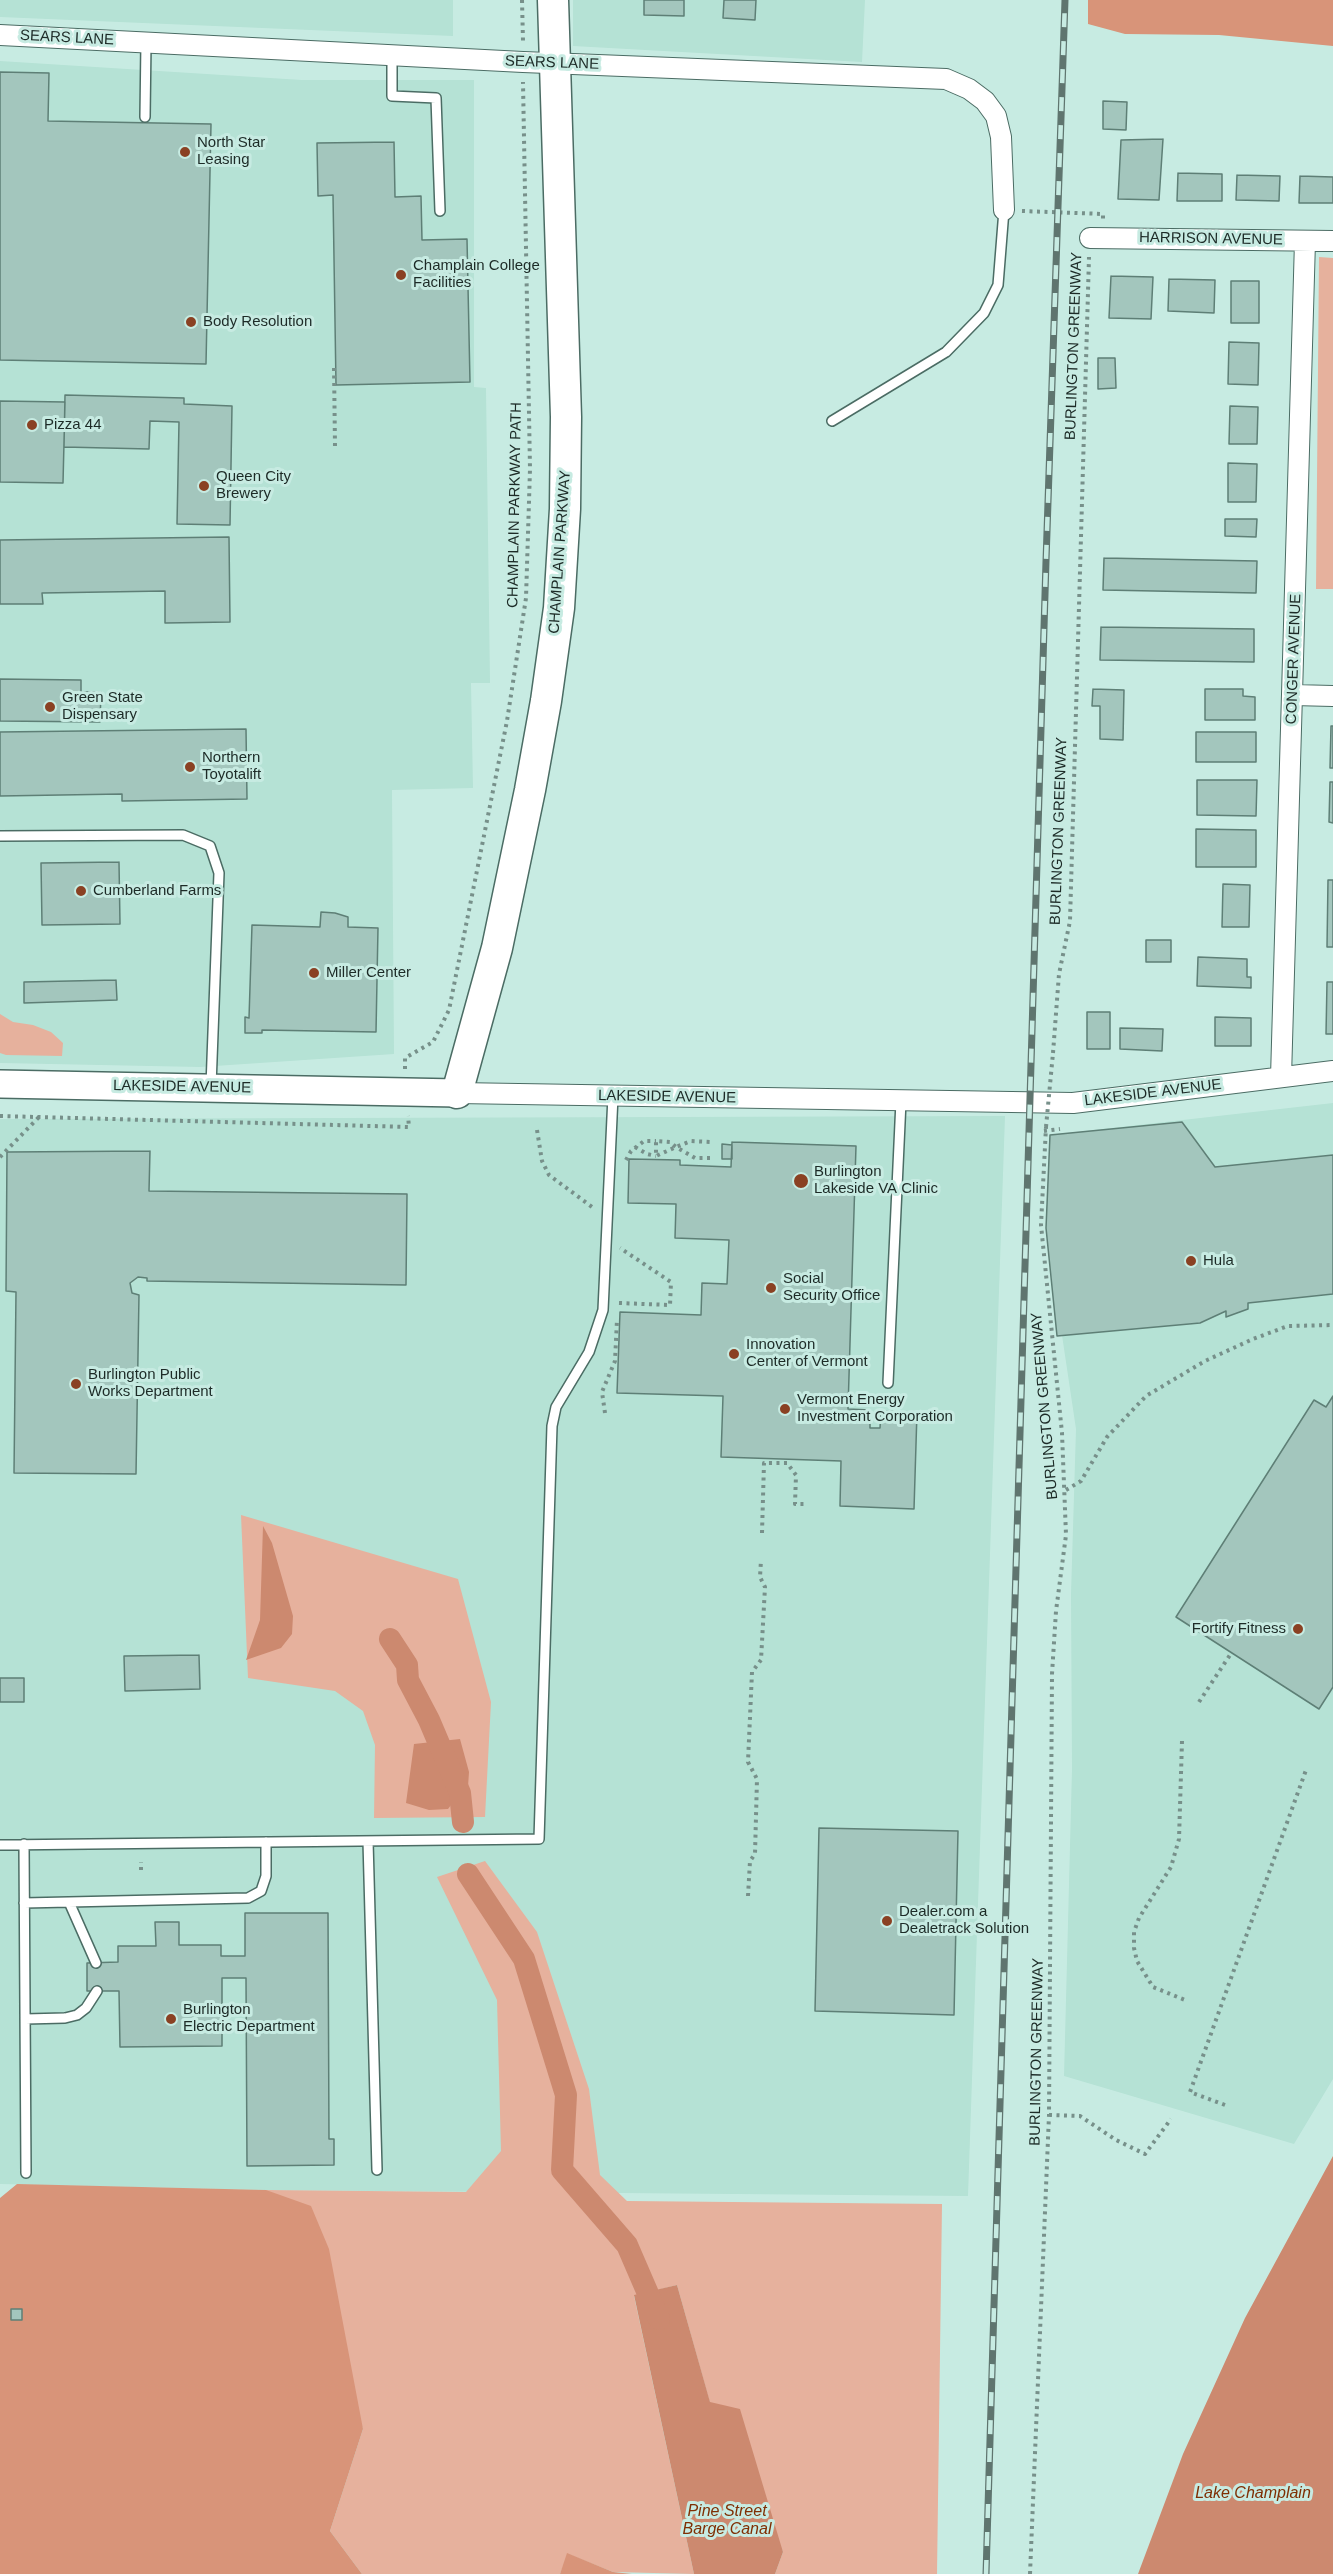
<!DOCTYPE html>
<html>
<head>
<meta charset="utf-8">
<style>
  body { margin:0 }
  canvas { display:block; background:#c7ebe2 }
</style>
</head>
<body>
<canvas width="1333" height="2574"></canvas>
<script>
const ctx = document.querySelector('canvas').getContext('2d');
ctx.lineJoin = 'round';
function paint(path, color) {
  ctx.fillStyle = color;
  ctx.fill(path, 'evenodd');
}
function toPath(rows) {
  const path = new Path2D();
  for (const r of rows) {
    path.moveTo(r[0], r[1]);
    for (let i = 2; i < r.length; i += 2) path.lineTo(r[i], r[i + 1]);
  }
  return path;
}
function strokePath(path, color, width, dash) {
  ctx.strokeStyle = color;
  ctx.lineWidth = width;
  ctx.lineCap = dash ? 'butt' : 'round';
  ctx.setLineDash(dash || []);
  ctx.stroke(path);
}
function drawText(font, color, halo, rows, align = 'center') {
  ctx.font = font + ' Helvetica,sans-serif';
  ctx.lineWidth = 6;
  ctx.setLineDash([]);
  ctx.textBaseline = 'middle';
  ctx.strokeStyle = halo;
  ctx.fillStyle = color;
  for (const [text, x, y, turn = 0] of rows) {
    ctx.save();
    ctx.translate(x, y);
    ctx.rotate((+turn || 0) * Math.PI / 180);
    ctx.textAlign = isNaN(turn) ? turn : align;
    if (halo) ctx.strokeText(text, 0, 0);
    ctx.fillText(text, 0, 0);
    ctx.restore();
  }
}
const built = toPath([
  [0,0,453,0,453,36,0,17],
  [573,0,865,0,862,62,573,46],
  [0,61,302,80,474,80,474,387,486,388,490,683,471,683,473,788,392,790,394,1054,200,1067,0,1063],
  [1333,1103,1333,2079,1294,2144,1064,2076,1072,1769,1071,1594,1076,1429,1046,1228,1050,1135],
  [1005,1116,968,2196,266,2190,0,2184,0,1119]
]);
const green = toPath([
  [1319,257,1333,258,1333,589,1316,589],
  [0,1014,13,1022,33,1025,51,1032,63,1043,62,1056,6,1055,0,1053],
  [241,1515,458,1579,491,1702,485,1817,374,1818,375,1745,363,1711,335,1691,248,1678],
  [485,1861,537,1932,589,2089,600,2175,627,2201,942,2204,937,2574,775,2574,783,2552,710,2403,677,2285,634,2296,694,2574,613,2572,568,2554,560,2574,362,2574,330,2531,363,2429,266,2190,466,2192,501,2151,497,2000,437,1877]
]);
const forest = toPath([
  [1088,0,1333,0,1333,46,1219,35,1125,34,1088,24],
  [17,2184,266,2190,311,2206,329,2249,363,2429,330,2531,362,2574,0,2574,0,2198],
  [567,2553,613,2572,632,2574,560,2574]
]);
const water = toPath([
  [263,1526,272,1543,293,1616,292,1634,281,1648,246,1660,260,1620],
  [460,1739,469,1772,467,1801,454,1801,448,1809,429,1810,406,1803,414,1744],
  [1333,2156,1333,2574,1138,2574,1183,2454,1245,2318],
  [677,2285,710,2402,740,2409,783,2552,775,2574,694,2574,634,2295]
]);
const canal = toPath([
  [390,1639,407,1665,408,1680,429,1720,460,1793,463,1822],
  [468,1874,524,1959,566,2095,562,2170,627,2245,659,2319]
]);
const building = toPath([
  [644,0,684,0,684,16,644,15,644,0],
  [724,0,756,0,755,20,723,18,724,0],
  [0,72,49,73,48,121,211,124,206,364,0,360,0,72],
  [1103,101,1127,102,1126,130,1103,129,1103,101],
  [1163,139,1159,200,1118,199,1121,140,1163,139],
  [394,142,395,197,421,196,422,240,467,239,470,382,336,385,333,195,318,196,317,143,394,142],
  [1178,173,1222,174,1222,201,1177,201,1178,173],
  [1237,175,1280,176,1279,201,1236,200,1237,175],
  [1300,176,1333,177,1333,203,1299,203,1300,176],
  [1111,276,1153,277,1151,319,1109,318,1111,276],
  [1169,279,1215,280,1214,313,1168,311,1169,279],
  [1231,281,1259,281,1259,323,1231,323,1231,281],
  [1229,342,1259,343,1258,385,1228,384,1229,342],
  [1098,358,1115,358,1116,388,1098,389,1098,358],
  [65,395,184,398,184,404,232,406,230,525,177,524,179,422,150,421,149,449,64,447,65,395],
  [0,401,65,402,63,483,0,482,0,401],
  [1230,406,1258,407,1257,444,1229,444,1230,406],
  [1228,463,1257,464,1256,502,1228,502,1228,463],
  [1225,519,1257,519,1256,537,1225,536,1225,519],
  [229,537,230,622,165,623,165,591,42,593,43,604,0,604,0,540,229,537],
  [1104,558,1257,561,1256,593,1103,590,1104,558],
  [1101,627,1254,629,1254,662,1100,660,1101,627],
  [0,679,81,680,81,692,101,692,100,722,0,721,0,679],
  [1093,689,1124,690,1123,740,1100,739,1100,706,1092,706,1093,689],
  [1205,689,1243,689,1243,696,1255,697,1255,720,1205,720,1205,689],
  [1331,726,1333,726,1333,768,1330,768,1331,726],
  [246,729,247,799,122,801,122,794,0,796,0,732,246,729],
  [1196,732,1256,732,1256,762,1196,762,1196,732],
  [1197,780,1257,780,1256,816,1197,815,1197,780],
  [1330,782,1333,782,1333,823,1329,822,1330,782],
  [1196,829,1256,830,1256,867,1196,867,1196,829],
  [119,862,120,924,42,925,41,863,119,862],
  [1328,880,1333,880,1333,947,1327,947,1328,880],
  [1223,884,1250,885,1249,927,1222,927,1223,884],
  [321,912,335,913,348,917,348,927,378,928,376,1032,262,1030,262,1033,245,1033,245,1017,249,1018,252,925,320,927,321,912],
  [1146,940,1171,940,1171,962,1146,962,1146,940],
  [1198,957,1247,959,1247,977,1251,977,1251,988,1197,986,1198,957],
  [116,980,117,1000,24,1003,24,982,116,980],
  [1327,982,1333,982,1333,1034,1326,1034,1327,982],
  [1087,1012,1110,1012,1110,1049,1087,1049,1087,1012],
  [1215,1017,1251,1018,1251,1046,1215,1046,1215,1017],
  [1120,1028,1163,1029,1162,1051,1120,1049,1120,1028],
  [1182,1122,1215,1167,1333,1155,1333,1294,1248,1303,1248,1309,1226,1317,1226,1311,1200,1323,1057,1336,1046,1228,1050,1135,1182,1122],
  [732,1142,856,1146,848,1409,870,1410,870,1428,880,1428,881,1411,917,1412,914,1509,840,1506,841,1461,721,1457,723,1396,617,1393,620,1312,701,1315,702,1283,727,1284,729,1240,675,1238,676,1204,628,1203,629,1159,680,1160,680,1165,731,1167,732,1142],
  [722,1144,732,1145,732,1159,722,1159,722,1144],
  [150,1151,149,1191,407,1194,406,1285,147,1281,147,1278,138,1277,130,1283,132,1293,139,1295,136,1474,14,1473,16,1292,6,1291,7,1152,150,1151],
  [1333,1396,1333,1687,1319,1709,1176,1617,1314,1400,1326,1407,1333,1396],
  [199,1655,200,1689,125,1691,124,1656,199,1655],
  [0,1678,24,1678,24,1702,0,1702,0,1678],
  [819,1828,958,1831,954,2015,815,2011,819,1828],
  [245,1913,328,1913,329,2139,334,2139,334,2165,247,2166,246,1978,222,1978,222,2046,120,2047,119,1991,87,1991,87,1963,118,1962,118,1946,156,1946,155,1922,179,1922,179,1945,221,1945,221,1956,245,1956,245,1913],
  [11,2309,22,2309,22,2320,11,2320,11,2309]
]);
const path = toPath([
  [522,0,523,41],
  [1022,211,1103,214,1103,219],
  [335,446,334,366,336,366],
  [1053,1053,1059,974,1070,921,1089,257],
  [405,1069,405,1058,433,1042,449,1010,507,721,526,598,530,469,523,82],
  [0,1116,409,1127,408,1116],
  [537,1130,542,1161,549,1175,592,1207],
  [1044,1131,1060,1129],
  [635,1147,647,1154,656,1156],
  [0,1157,39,1117],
  [710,1158,695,1158,676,1147,670,1142,656,1141,656,1156,676,1147,691,1141,712,1142],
  [626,1160,631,1151,644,1141,656,1141],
  [619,1303,670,1305,671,1282,620,1248],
  [605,1413,602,1392,615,1361,617,1320],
  [1066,1490,1081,1481,1107,1437,1146,1396,1205,1361,1253,1339,1288,1326,1333,1325],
  [762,1533,764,1463,787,1463,796,1475,795,1504,806,1504],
  [1199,1702,1232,1652],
  [1182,1741,1179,1839,1171,1867,1139,1918,1134,1932,1134,1948,1137,1961,1153,1987,1185,2000],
  [141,1870,141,1862],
  [748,1896,750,1861,755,1854,757,1779,748,1762,752,1672,761,1660,765,1587,760,1577,761,1560],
  [1225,2105,1190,2092,1306,1770],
  [1049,2115,1080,2116,1116,2140,1145,2154,1171,2119],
  [1030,2574,1049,2115,1052,1674,1056,1611,1066,1535,1062,1433,1041,1225,1046,1127]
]);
const service = toPath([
  [392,56,392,96,436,98,440,211],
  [145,117,146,42],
  [832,421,946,352,984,313,998,285,1004,210],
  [0,836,183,835,210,846,219,873,211,1086],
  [888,1383,901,1101],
  [368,1841,377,2170],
  [24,1844,26,2173],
  [0,1845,539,1839,552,1426,556,1407,589,1352,603,1310,613,1096],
  [69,1902,96,1963],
  [24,1903,248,1898,261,1891,266,1876,266,1842],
  [25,2019,65,2018,77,2015,86,2008,97,1991]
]);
const minor = toPath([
  [0,35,523,62,946,79,969,89,985,101,996,116,1001,137,1004,210],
  [1090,238,1333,241],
  [1293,695,1333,696],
  [1281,1077,1305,241],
  [457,1093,1073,1103,1333,1071]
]);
const secondary = toPath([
  [0,1084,457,1093]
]);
const primary = toPath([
  [457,1093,497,948,530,790,546,701,559,608,565,509,566,417,553,0]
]);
const rail = toPath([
  [986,2574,1046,561,1065,0]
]);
const pathBridge = toPath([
  [1046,1127,1053,1053]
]);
const markers = [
  [185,152,6,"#8a4123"],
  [401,275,6,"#8a4123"],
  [191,322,6,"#8a4123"],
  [32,425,6,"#8a4123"],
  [204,486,6,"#8a4123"],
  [50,707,6,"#8a4123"],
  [190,767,6,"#8a4123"],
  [81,891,6,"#8a4123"],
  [314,973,6,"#8a4123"],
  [801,1181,8,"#8a4123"],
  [1191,1261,6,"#8a4123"],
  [771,1288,6,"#8a4123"],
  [734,1354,6,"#8a4123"],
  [76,1384,6,"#8a4123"],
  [785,1409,6,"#8a4123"],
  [1298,1629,6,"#8a4123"],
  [887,1921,6,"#8a4123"],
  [171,2019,6,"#8a4123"]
];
const streetNames = [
  ["SEARS LANE",67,38,3],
  ["SEARS LANE",552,63,2],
  ["HARRISON AVENUE",1211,239,1],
  ["BURLINGTON GREENWAY",1074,346,-88],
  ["CHAMPLAIN PARKWAY PATH",515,505,-89],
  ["CHAMPLAIN PARKWAY",560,552,-86],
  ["CONGER AVENUE",1294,659,-88],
  ["BURLINGTON GREENWAY",1059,831,-88],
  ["LAKESIDE AVENUE",182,1087,1],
  ["LAKESIDE AVENUE",1153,1093,-7],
  ["LAKESIDE AVENUE",667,1097,1],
  ["BURLINGTON GREENWAY",1045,1406,-95],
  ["BURLINGTON GREENWAY",1037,2052,-89]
];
const poiNames = [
  ["North Star",197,143],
  ["Leasing",197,160],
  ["Champlain College",413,266],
  ["Facilities",413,283],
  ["Body Resolution",203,322],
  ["Pizza 44",44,425],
  ["Queen City",216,477],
  ["Brewery",216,494],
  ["Green State",62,698],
  ["Dispensary",62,715],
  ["Northern",202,758],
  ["Toyotalift",202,775],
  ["Cumberland Farms",93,891],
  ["Miller Center",326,973],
  ["Burlington",814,1172],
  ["Lakeside VA Clinic",814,1189],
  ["Hula",1203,1261],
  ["Social",783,1279],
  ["Security Office",783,1296],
  ["Innovation",746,1345],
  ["Center of Vermont",746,1362],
  ["Burlington Public",88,1375],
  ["Works Department",88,1392],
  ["Vermont Energy",797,1400],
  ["Investment Corporation",797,1417],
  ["Fortify Fitness",1286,1629,"right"],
  ["Dealer.com a",899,1912],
  ["Dealetrack Solution",899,1929],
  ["Burlington",183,2010],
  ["Electric Department",183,2027]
];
const waterNames = [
  ["Lake Champlain",1253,2494],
  ["Pine Street",727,2512],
  ["Barge Canal",727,2530]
];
paint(built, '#b5e2d5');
paint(green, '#e6b19d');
paint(forest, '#d89479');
paint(water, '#cc896f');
strokePath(canal, '#cc896f', 22);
paint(building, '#a3c6bd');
strokePath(building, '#5e7f76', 1.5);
strokePath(service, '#4b6c64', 12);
strokePath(minor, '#4b6c64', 22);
strokePath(secondary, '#4b6c64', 30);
strokePath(primary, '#4b6c64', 33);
strokePath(path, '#77908a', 4, [3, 4.5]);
strokePath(service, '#fff', 9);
strokePath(minor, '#fff', 20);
strokePath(secondary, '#fff', 27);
strokePath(primary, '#fff', 30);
strokePath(rail, '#5f756f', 7);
strokePath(rail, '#c7ebe2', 4.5, [14]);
strokePath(pathBridge, '#77908a', 4, [3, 4.5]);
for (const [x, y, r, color] of markers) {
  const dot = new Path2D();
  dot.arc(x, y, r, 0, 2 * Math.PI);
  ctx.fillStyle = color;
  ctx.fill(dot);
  strokePath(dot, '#c7ebe2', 2);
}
drawText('15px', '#1d2b27', '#c7ebe2', streetNames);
drawText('15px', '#1d2b27', '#c7ebe2', poiNames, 'left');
drawText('italic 16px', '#7f2f04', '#c7ebe2', waterNames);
</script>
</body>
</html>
